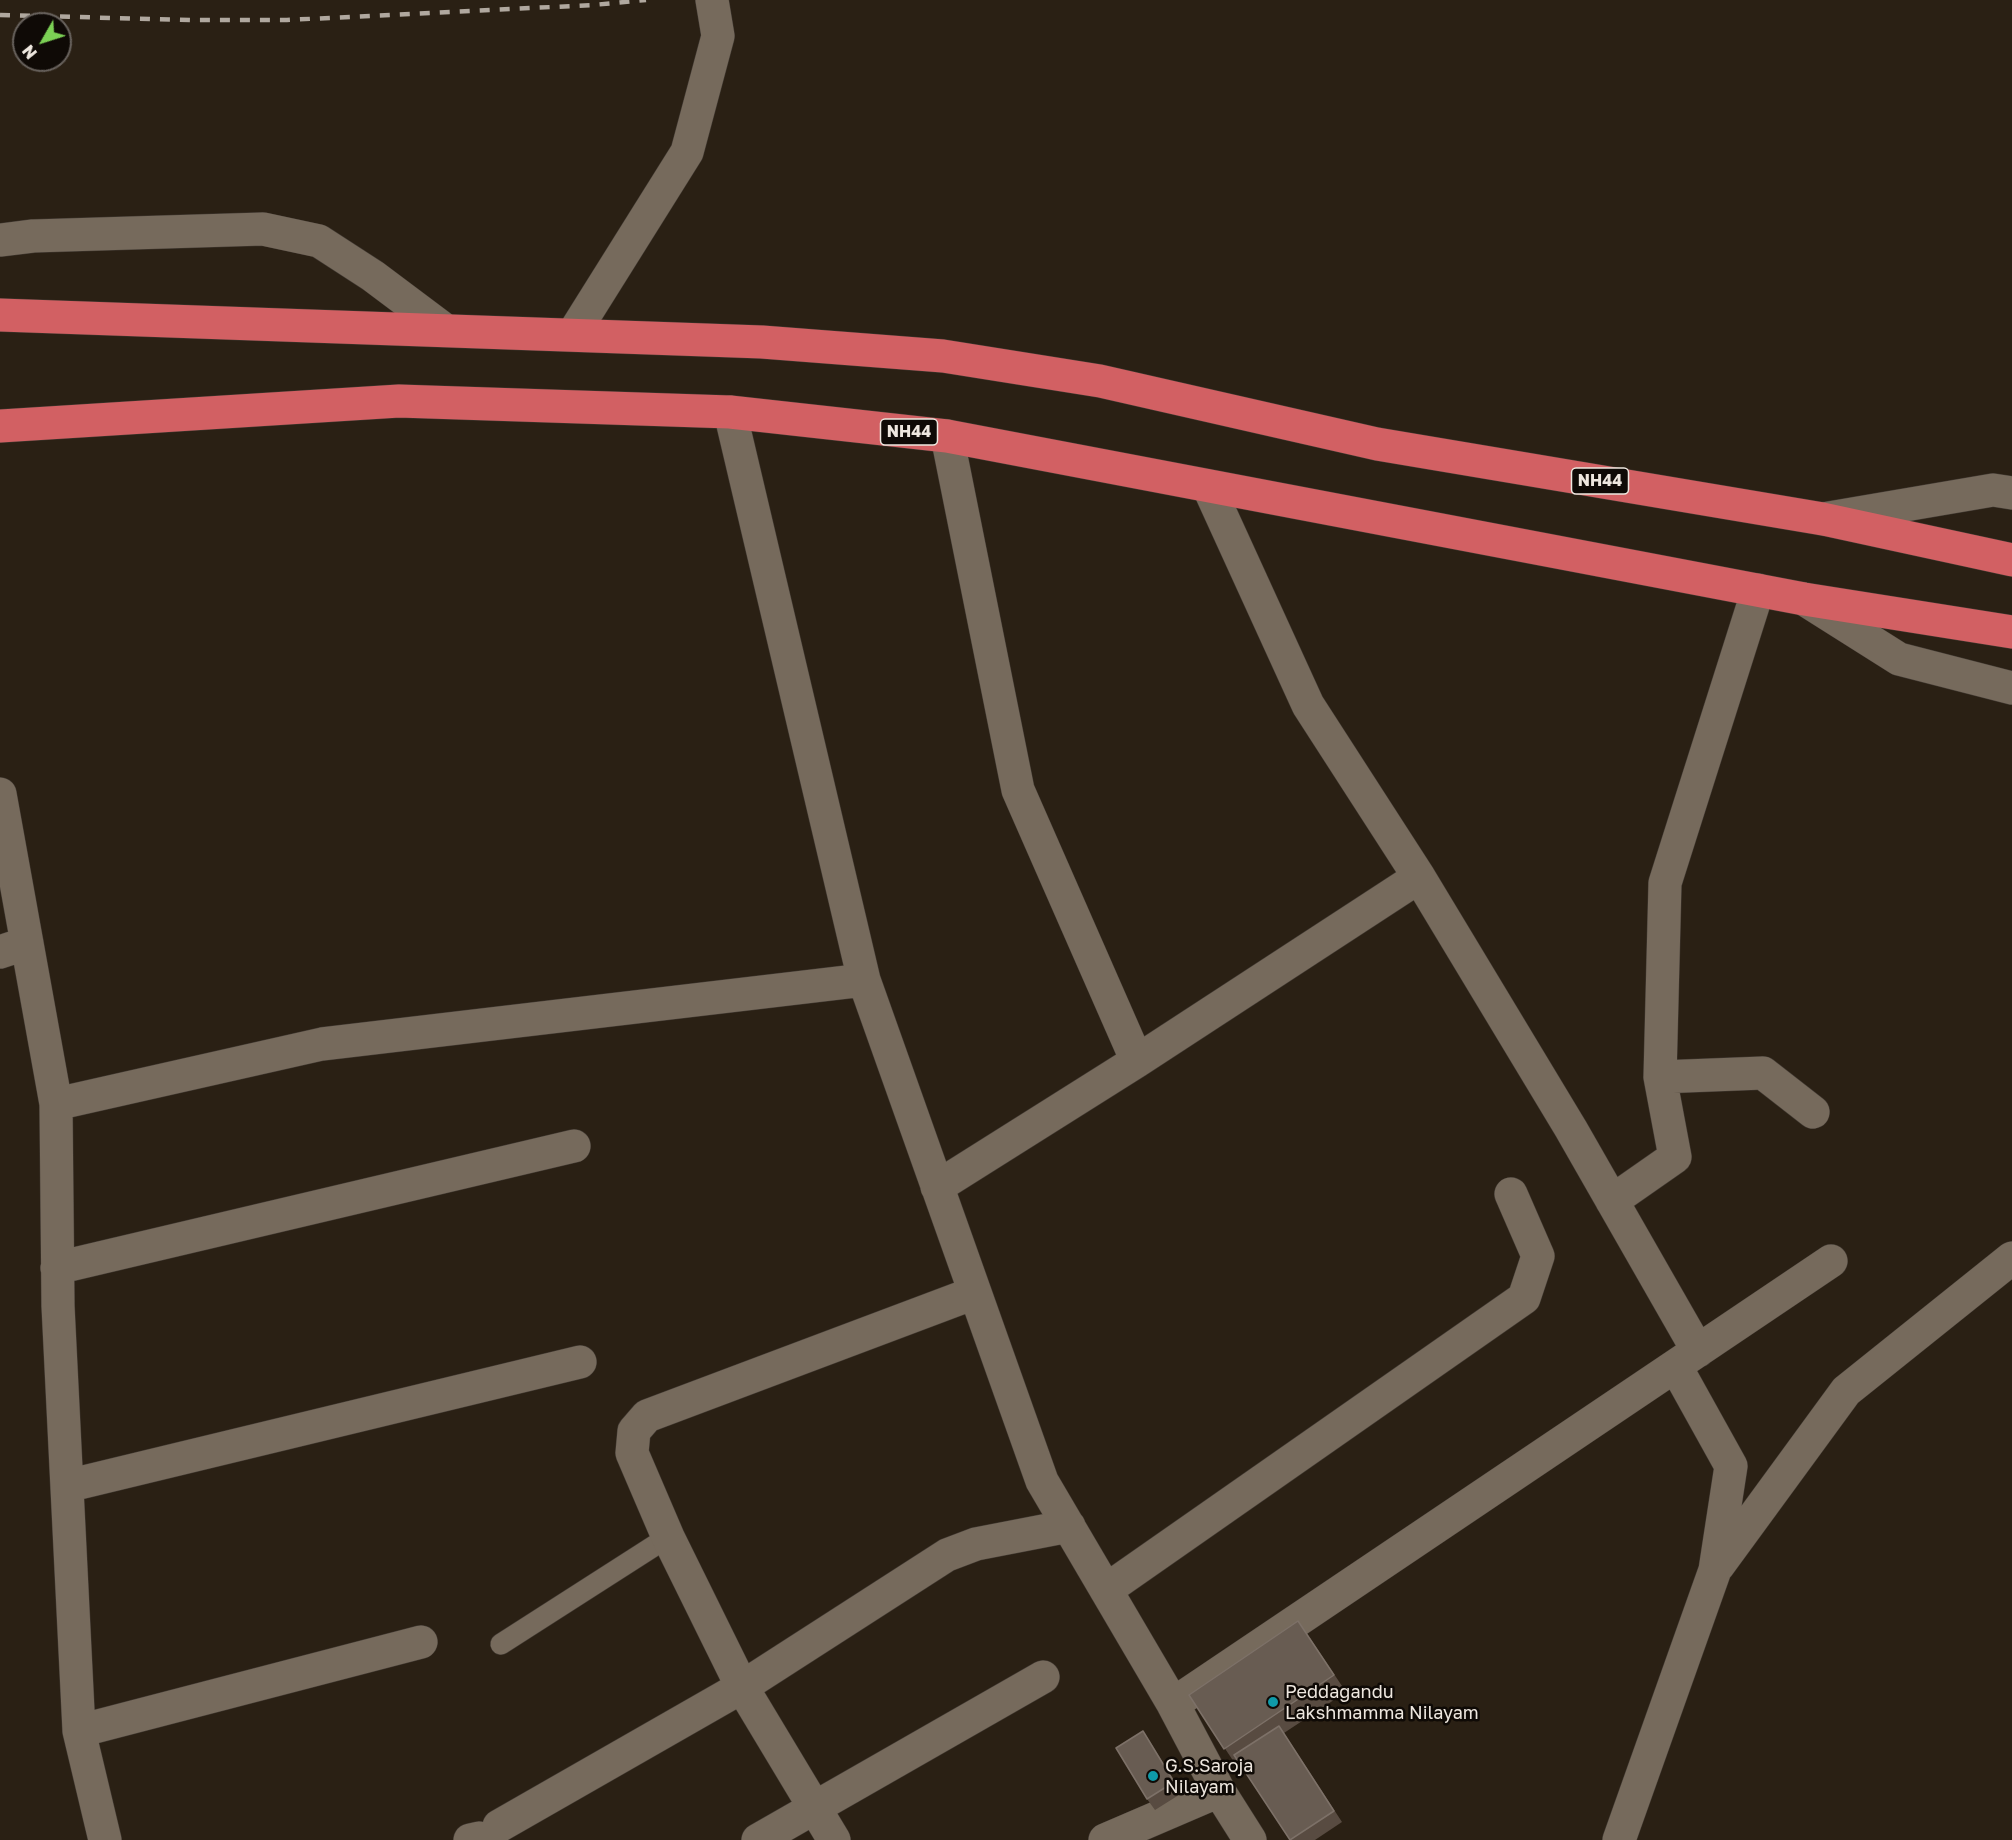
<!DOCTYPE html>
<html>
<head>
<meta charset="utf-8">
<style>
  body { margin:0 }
  #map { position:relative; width:2012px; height:1840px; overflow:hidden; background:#2a2014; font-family:"Golos Text",sans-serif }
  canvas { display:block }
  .north { position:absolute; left:12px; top:12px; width:60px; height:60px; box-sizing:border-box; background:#0f0a06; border:2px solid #68625d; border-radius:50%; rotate:231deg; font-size:16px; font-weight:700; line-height:24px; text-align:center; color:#eee7df }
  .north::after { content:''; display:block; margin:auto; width:21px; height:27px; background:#7cd155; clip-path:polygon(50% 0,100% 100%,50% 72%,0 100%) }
</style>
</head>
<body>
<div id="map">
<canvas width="2012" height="1840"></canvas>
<div class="north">N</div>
</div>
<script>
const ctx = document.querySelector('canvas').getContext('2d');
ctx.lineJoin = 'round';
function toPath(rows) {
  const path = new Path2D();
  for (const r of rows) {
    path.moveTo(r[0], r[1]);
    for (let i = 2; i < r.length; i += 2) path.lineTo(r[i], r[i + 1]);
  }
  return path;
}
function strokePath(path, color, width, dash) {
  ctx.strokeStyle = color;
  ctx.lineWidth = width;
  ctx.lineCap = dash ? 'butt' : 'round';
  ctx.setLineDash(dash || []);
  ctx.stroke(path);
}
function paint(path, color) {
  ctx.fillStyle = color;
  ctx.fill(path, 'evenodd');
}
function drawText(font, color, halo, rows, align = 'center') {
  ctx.font = font + ' "Golos Text",sans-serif';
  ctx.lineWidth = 5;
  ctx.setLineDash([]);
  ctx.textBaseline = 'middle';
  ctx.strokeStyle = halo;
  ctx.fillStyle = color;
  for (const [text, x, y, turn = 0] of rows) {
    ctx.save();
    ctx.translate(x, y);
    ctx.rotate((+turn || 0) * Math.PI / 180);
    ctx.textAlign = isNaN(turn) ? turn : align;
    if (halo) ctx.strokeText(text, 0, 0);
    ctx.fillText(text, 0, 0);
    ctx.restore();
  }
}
const service = toPath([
  [501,1644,668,1537]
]);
const minor = toPath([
  [573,334,687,152,718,36,712,0],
  [730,412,864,980,1042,1481,1173,1704,1219,1791,1250,1840],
  [947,436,1018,790,1137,1061],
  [1208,486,1308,705,1419,877,1571,1129,1698,1351],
  [0,794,56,1104,58,1306,79,1731,105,1840],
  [0,952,27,943],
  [1660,1077,1763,1073,1813,1112],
  [56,1104,322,1044,864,980],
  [937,1187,1137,1061,1419,877],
  [1612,1201,1675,1157,1660,1077,1665,883,1758,590],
  [57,1268,574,1146],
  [67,1486,580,1362],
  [1718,1566,1846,1391,2012,1258],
  [1106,1590,1524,1298,1538,1256,1511,1194],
  [1173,1704,1831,1261],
  [79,1731,421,1642],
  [499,1826,742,1687,947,1555,976,1544,1069,1526],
  [470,1840,479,1838],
  [758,1840,1043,1677],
  [834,1840,742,1687,668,1537,632,1453,634,1431,647,1416,974,1293],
  [1105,1840,1219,1791],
  [1619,1840,1715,1570,1731,1466,1676,1367]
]);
const tertiary = toPath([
  [0,240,33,236,263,229,319,241,373,276,445,330]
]);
const secondary = toPath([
  [1823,519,1993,490,2012,493],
  [1804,599,1899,659,2012,688]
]);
const trunk = toPath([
  [0,315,762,342,943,356,1100,381,1377,444,1823,519,2012,560],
  [0,426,399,401,730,412,947,436,1804,599,2012,632]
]);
const rail = toPath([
  [0,15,190,20,287,20,593,5,646,0]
]);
const wall = toPath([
  [1310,1638,1346,1692,1284,1733,1342,1822,1315,1840,1290,1840,1239,1763,1236,1765,1189,1695],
  [1143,1731,1182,1793,1155,1810,1147,1799]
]);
const shadedWall = toPath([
  [1143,1731,1151,1743,1182,1793,1174,1782]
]);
const building = toPath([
  [1298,1621,1334,1675,1224,1749,1189,1695,1298,1621],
  [1279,1726,1334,1811,1290,1840,1234,1755,1279,1726],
  [1143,1731,1174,1782,1147,1799,1116,1748,1143,1731]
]);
const markers = [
  [1273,1702,6,"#0f9aa8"],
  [1153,1776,6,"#0f9aa8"]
];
const shields = [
  [909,432,57],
  [1600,481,57]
];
const shieldNames = [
  ["NH44",909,432],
  ["NH44",1600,481]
];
const poiNames = [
  ["Peddagandu",1285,1692],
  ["Lakshmamma Nilayam",1285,1713],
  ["G.S.Saroja",1165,1766],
  ["Nilayam",1165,1787]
];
strokePath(service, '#423a33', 22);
strokePath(minor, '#423a33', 34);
strokePath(tertiary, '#423a33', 34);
strokePath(secondary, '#423a33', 34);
strokePath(trunk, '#423a33', 34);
strokePath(service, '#766a5c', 21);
strokePath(minor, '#766a5c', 33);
strokePath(tertiary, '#766a5c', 33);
strokePath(secondary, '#766a5c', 33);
strokePath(trunk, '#d26063', 33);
strokePath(rail, '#b0a89f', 4.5, [10, 10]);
paint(wall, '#584b41');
paint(shadedWall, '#3f3328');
paint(building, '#685c52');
strokePath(building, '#7d7168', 1.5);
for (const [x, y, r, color] of markers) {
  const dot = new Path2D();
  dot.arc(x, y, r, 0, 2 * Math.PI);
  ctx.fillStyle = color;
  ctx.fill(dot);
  strokePath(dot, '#0f0a06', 2);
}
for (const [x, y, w] of shields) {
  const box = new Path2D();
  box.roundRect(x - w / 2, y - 13, w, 26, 4.5);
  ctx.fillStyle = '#0f0a06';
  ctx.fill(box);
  strokePath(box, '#eee7df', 1.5);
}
drawText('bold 16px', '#eee7df', null, shieldNames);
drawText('18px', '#eee7df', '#0f0a06', poiNames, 'left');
</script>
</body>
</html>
